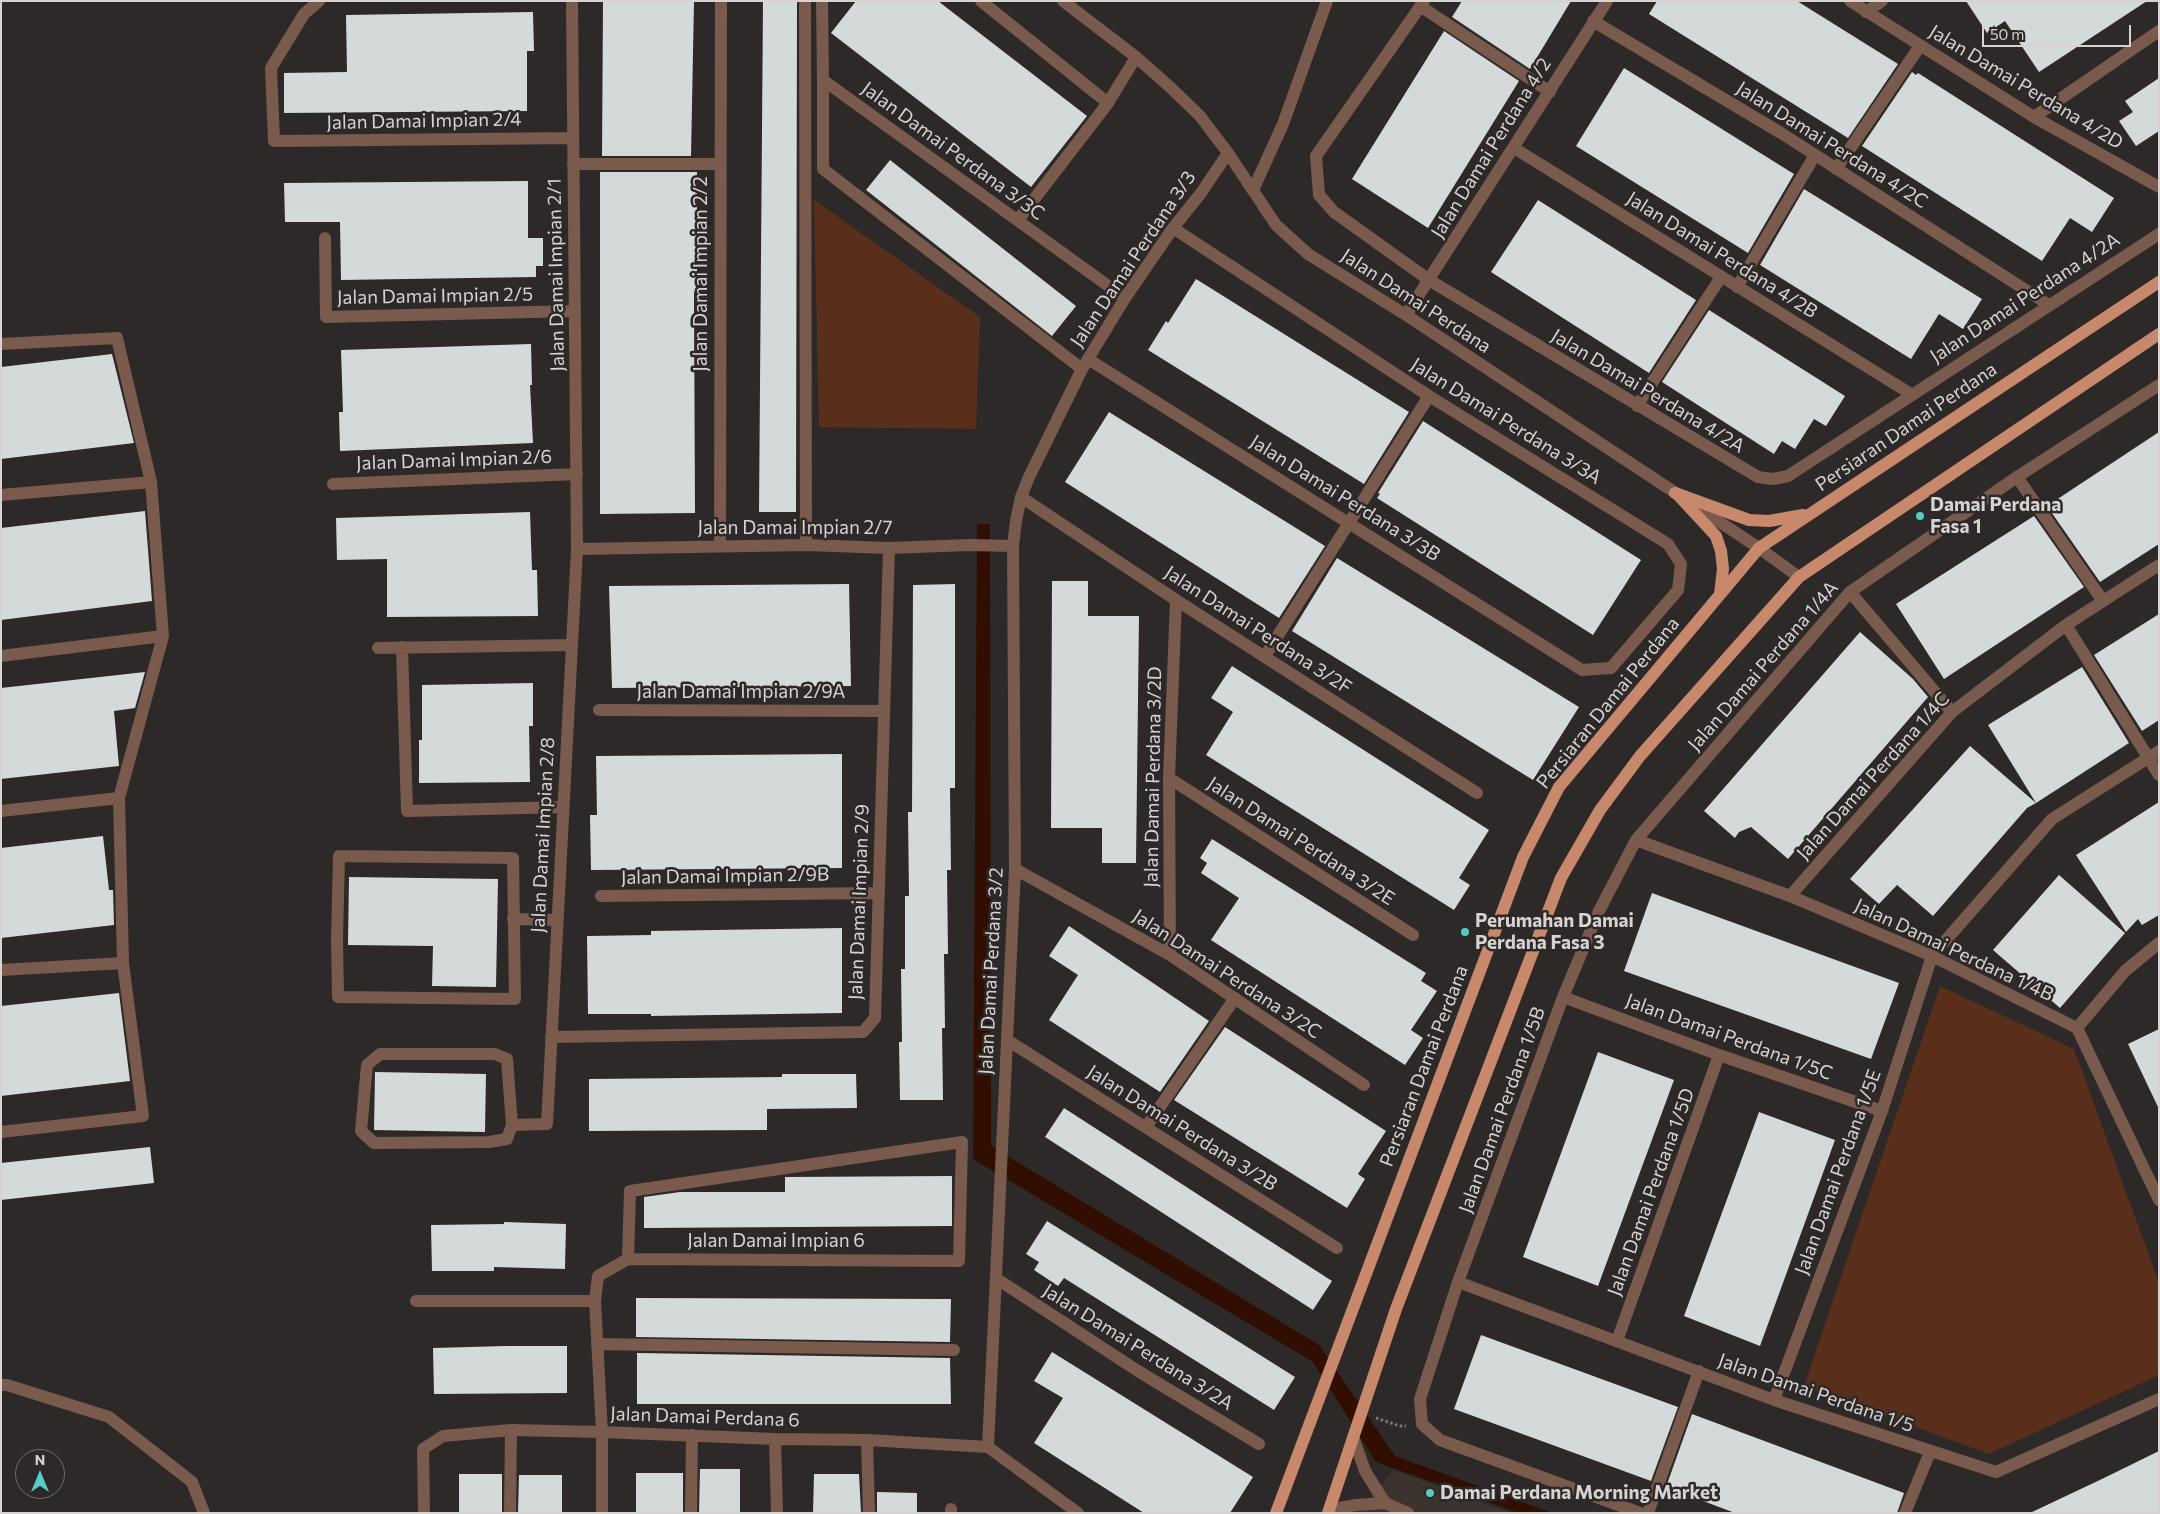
<!DOCTYPE html>
<html>
<head>
<meta charset="utf-8">
<style>
  body { margin:0 }
  #map { position:relative; width:2160px; height:1514px; overflow:hidden; background:#2d2928; font-family:Commissioner,sans-serif }
  canvas { display:block }
  .frame { position:absolute; inset:0; border:2px solid #d6d3d2; pointer-events:none }
  .north { position:absolute; left:15px; top:1449px; width:50px; height:50px; box-sizing:border-box; background:#2d2928; border:1px solid #716d6c; border-radius:50%; rotate:0deg; font-size:14px; font-weight:700; line-height:20px; text-align:center; color:#d6d3d2 }
  .north::after { content:''; display:block; margin:auto; width:18px; height:22px; background:#54cdc7; clip-path:polygon(50% 0,100% 100%,50% 72%,0 100%) }
  .scale { position:absolute; left:1982px; top:25px; width:149px; height:22px; box-sizing:border-box; border:2px solid #d6d3d2; border-top:0; padding-left:6px; font-size:15px; line-height:18px; white-space:nowrap; color:#d6d3d2; -webkit-text-stroke:4px #2d2928; paint-order:stroke }
</style>
</head>
<body>
<div id="map">
<canvas width="2160" height="1514"></canvas>
<div class="frame"></div>
<div class="north">N</div>
<div class="scale">50 m</div>
</div>
<script>
const ctx = document.querySelector('canvas').getContext('2d');
ctx.lineJoin = 'round';
function paint(path, color) {
  ctx.fillStyle = color;
  ctx.fill(path, 'evenodd');
}
function toPath(rows) {
  const path = new Path2D();
  for (const r of rows) {
    path.moveTo(r[0], r[1]);
    for (let i = 2; i < r.length; i += 2) path.lineTo(r[i], r[i + 1]);
  }
  return path;
}
function strokePath(path, color, width, dash) {
  ctx.strokeStyle = color;
  ctx.lineWidth = width;
  ctx.lineCap = dash ? 'butt' : 'round';
  ctx.setLineDash(dash || []);
  ctx.stroke(path);
}
function drawText(font, color, halo, rows, align = 'center') {
  ctx.font = font + ' Commissioner,sans-serif';
  ctx.lineWidth = 5;
  ctx.setLineDash([]);
  ctx.textBaseline = 'middle';
  ctx.strokeStyle = halo;
  ctx.fillStyle = color;
  for (const [text, x, y, turn = 0] of rows) {
    ctx.save();
    ctx.translate(x, y);
    ctx.rotate((+turn || 0) * Math.PI / 180);
    ctx.textAlign = isNaN(turn) ? turn : align;
    if (halo) ctx.strokeText(text, 0, 0);
    ctx.fillText(text, 0, 0);
    ctx.restore();
  }
}
const built = toPath([
  [1394,1470,1511,1513,1356,1513]
]);
const green = toPath([
  [814,200,980,317,976,429,819,427],
  [1940,986,2074,1049,2159,1283,2159,1375,1989,1454,1804,1386]
]);
const water = toPath([
  [977,524,990,524,991,1146,1319,1345,1395,1456,1552,1513,1519,1513,1376,1462,1313,1362,973,1159]
]);
const building = toPath([
  [603,1,694,1,691,156,602,156],
  [763,1,797,1,796,512,759,512],
  [856,1,938,1,1087,116,1031,187,831,33],
  [1462,1,1571,1,1530,69,1452,17],
  [1657,1,1797,1,1898,64,1848,138,1649,14],
  [1966,1,2147,1,2039,72,2005,21,1987,33],
  [533,12,534,51,527,51,527,111,284,113,284,73,347,72,346,15],
  [1444,31,1519,81,1428,228,1352,179],
  [1624,68,1794,174,1748,253,1576,146],
  [1912,72,1916,75,1918,73,2114,198,2092,232,2070,218,2042,261,1862,146],
  [2159,78,2159,131,2136,146,2119,121,2133,112,2125,101],
  [890,160,1076,306,1052,336,866,190],
  [600,172,697,172,697,292,694,292,695,513,600,514],
  [528,181,528,238,543,238,543,266,536,266,536,277,341,280,340,222,285,222,284,183],
  [1804,189,1982,299,1963,329,1939,314,1911,359,1760,265],
  [1538,200,1696,300,1649,373,1491,272],
  [1196,279,1409,412,1364,484,1148,350,1166,321,1168,323],
  [1709,310,1845,396,1826,426,1814,419,1795,449,1782,441,1774,454,1662,382],
  [531,344,532,385,530,385,533,443,340,451,339,412,343,412,341,350],
  [112,354,134,443,1,459,1,367],
  [1109,412,1325,546,1279,618,1065,482],
  [1423,421,1641,560,1593,635,1377,498,1380,494,1378,493],
  [2159,432,2159,544,2100,582,2047,506],
  [145,511,152,601,1,620,1,528],
  [530,512,532,570,537,570,538,616,387,617,387,559,337,560,336,518],
  [2034,516,2084,587,1944,679,1896,604],
  [1337,558,1579,707,1533,780,1292,631],
  [1052,581,1088,581,1088,616,1139,616,1136,863,1102,863,1102,828,1051,828],
  [849,584,851,686,612,688,609,586],
  [955,584,955,788,950,788,951,870,947,870,948,954,944,954,945,1028,942,1028,943,1100,900,1100,899,1042,902,1042,901,969,905,969,905,896,909,896,908,812,912,812,913,585],
  [2159,614,2159,720,2142,731,2094,655],
  [1860,632,1913,679,1928,697,1788,859,1751,827,1739,832,1735,838,1704,811],
  [1232,666,1489,830,1459,878,1470,885,1454,910,1206,755,1233,712,1211,698],
  [2082,667,2129,743,2036,803,1988,725],
  [145,672,135,708,114,711,119,766,1,779,1,688],
  [533,683,533,726,529,726,530,782,419,783,419,740,422,740,422,685],
  [1970,746,2036,803,2027,808,1933,916,1897,885,1879,904,1850,879],
  [842,754,842,868,591,870,590,815,597,815,596,756],
  [2159,802,2159,915,2142,925,2138,919,2126,932,2076,855],
  [103,836,109,890,113,890,114,925,1,938,1,848],
  [1212,839,1426,973,1421,981,1437,991,1411,1030,1423,1038,1405,1065,1211,940,1239,898,1201,873,1207,863,1200,858],
  [2059,875,2125,933,2060,1008,1993,950],
  [349,877,498,879,496,987,432,986,433,946,348,945],
  [1652,893,1899,983,1871,1059,1624,971],
  [1069,926,1209,1021,1160,1092,1049,1020,1078,975,1049,956],
  [842,928,842,1013,651,1016,651,1014,588,1014,587,936,651,935,651,931],
  [119,993,130,1081,1,1096,1,1006],
  [1225,1027,1386,1131,1358,1174,1365,1179,1347,1208,1174,1100],
  [2159,1029,2159,1109,2128,1044],
  [1598,1052,1674,1080,1598,1286,1523,1257],
  [375,1072,486,1074,485,1132,374,1130],
  [782,1074,856,1074,857,1108,767,1109,767,1130,589,1131,589,1079,782,1077],
  [1064,1108,1332,1281,1313,1310,1045,1137],
  [1759,1112,1835,1140,1760,1346,1684,1316],
  [150,1147,154,1183,1,1200,1,1163],
  [952,1176,952,1226,644,1228,644,1197,680,1192,785,1192,785,1177],
  [1047,1221,1295,1377,1274,1410,1064,1278,1058,1286,1034,1270,1039,1262,1026,1254],
  [504,1222,566,1224,565,1269,494,1267,494,1271,432,1271,431,1225,504,1224],
  [636,1298,951,1299,950,1342,636,1337],
  [1481,1335,1678,1407,1651,1481,1454,1409],
  [506,1346,567,1346,567,1393,434,1394,433,1348],
  [1052,1352,1253,1477,1230,1513,1144,1513,1034,1443,1063,1398,1034,1381],
  [637,1353,950,1358,951,1404,637,1404],
  [1692,1414,1904,1493,1897,1513,1735,1513,1666,1487],
  [2159,1451,2159,1513,2030,1513,2104,1478],
  [700,1469,740,1469,740,1513,699,1513],
  [636,1473,683,1473,683,1513,636,1513],
  [459,1474,502,1474,502,1513,459,1513],
  [814,1474,859,1474,861,1513,813,1513],
  [519,1475,562,1475,562,1513,518,1513],
  [877,1492,917,1493,917,1513,877,1513]
]);
const path = toPath([
  [1376,1418,1400,1426,1406,1426]
]);
const minor = toPath([
  [319,1,304,14,271,68,274,141,573,138],
  [805,1,806,545],
  [822,1,823,80,1125,298],
  [981,1,1108,103,1136,57],
  [1063,1,1136,57,1171,88,1200,116,1228,153,1276,225,1308,254,1406,315,1759,548,1799,577],
  [1424,1,1316,156,1319,195,1334,212,1429,280,1758,477,1773,479,1788,476,2159,234],
  [1850,1,2034,117,2159,187],
  [1420,6,1550,92],
  [1866,12,1882,1],
  [1593,21,1781,133,2049,305],
  [823,80,823,169,1082,369],
  [2034,117,2159,31],
  [1514,148,1911,394],
  [573,164,720,164],
  [1836,169,1920,46],
  [1253,190,1283,124,1327,1],
  [1018,220,1108,103],
  [325,238,326,317,575,311],
  [1737,287,1815,155],
  [1406,315,1607,1],
  [1,344,117,338,151,482,163,636,119,798,123,963,143,1116,1,1132],
  [1088,359,1582,670,1611,668,1678,590,1681,564,1668,544,1429,396,1173,228],
  [1637,406,1721,277],
  [2017,477,2103,601],
  [333,484,577,474],
  [1,495,151,482],
  [1021,497,1176,600,1477,793],
  [720,546,721,1],
  [577,549,806,545,889,548,970,545,1013,546],
  [1850,592,1952,712],
  [2066,625,2159,775],
  [402,647,407,811,563,807],
  [378,648,572,645],
  [1,656,163,636],
  [1265,656,1429,396],
  [599,710,883,711],
  [1169,778,1413,935],
  [1,811,119,798],
  [1636,840,1790,896,1932,956,2077,1028,2159,1200],
  [339,856,513,858,515,999,338,997,337,939,339,856],
  [1015,869,1170,955,1364,1085],
  [601,896,879,893],
  [1790,896,1952,712,2066,625,2159,565],
  [513,919,557,920],
  [1170,955,1169,778,1176,600],
  [1,970,123,963],
  [1563,997,1719,1055,1882,1111],
  [2077,1028,2125,971,2159,943],
  [551,1037,863,1032,875,1018,889,548],
  [1007,1040,1337,1248],
  [512,1125,507,1139,489,1142,374,1143,361,1131,367,1065,380,1054,495,1054,507,1059,512,1125,547,1124,577,549,572,1],
  [1146,1127,1235,998],
  [997,1279,1138,1371,1259,1444],
  [1458,1282,1774,1400,1996,1472,2159,1399],
  [416,1301,595,1301],
  [1617,1341,1719,1055],
  [597,1344,954,1350],
  [1,1385,7,1385,109,1417,192,1482,204,1513],
  [1774,1400,1882,1111,1932,956,2052,819,2159,751],
  [1353,1437,1365,1471,1385,1503],
  [775,1439,777,1513],
  [867,1440,869,1513],
  [988,1447,1015,869,1013,546,1016,521,1021,497,1029,477,1082,369,1125,298,1173,228,1201,193,1228,153],
  [988,1447,1078,1513],
  [1329,1510,1356,1505,1385,1503,1408,1513],
  [424,1513,423,1449,443,1436,511,1430,602,1432,775,1439,867,1440,988,1447],
  [510,1513,511,1430],
  [602,1513,602,1432,595,1301,598,1276,628,1259,959,1261,962,1142,630,1191,628,1259],
  [691,1513,692,1435],
  [951,1513,951,1509],
  [1640,1513,1440,1440,1422,1424,1420,1399,1458,1282,1563,997,1599,911,1636,840,1850,592,2017,477,2159,385],
  [1648,1513,1699,1371],
  [1905,1513,1930,1452]
]);
const major = toPath([
  [1675,493,1749,520,1769,521,1803,515],
  [1678,495,1716,536,1721,551,1723,569,1720,594],
  [1276,1513,1523,857,1559,787,1759,548,2159,282],
  [1328,1513,1396,1309,1561,878,1600,810,1640,756,1799,577,2159,334]
]);
const markers = [
  [1920,516,5,"#54cdc7"],
  [1465,932,5,"#54cdc7"],
  [1430,1493,5,"#54cdc7"]
];
const streetNames = [
  ["Jalan Damai Perdana 4/2D",2026,87,31],
  ["Jalan Damai Impian 2/4",424,121,-1],
  ["Jalan Damai Perdana 4/2C",1832,145,32],
  ["Jalan Damai Perdana 4/2",1491,148,-58],
  ["Jalan Damai Perdana 3/3C",953,151,36],
  ["Jalan Damai Perdana 4/2B",1722,255,32],
  ["Jalan Damai Perdana 3/3",1133,259,-56],
  ["Jalan Damai Impian 2/2",701,274,-90],
  ["Jalan Damai Impian 2/1",556,275,-91],
  ["Jalan Damai Impian 2/5",435,296,-1],
  ["Jalan Damai Perdana 4/2A",2025,298,-33],
  ["Jalan Damai Perdana",1416,301,33],
  ["Jalan Damai Perdana 4/2A",1648,391,31],
  ["Jalan Damai Perdana 3/3A",1506,421,32],
  ["Persiaran Damai Perdana",1906,427,-34],
  ["Jalan Damai Impian 2/6",454,460,-2],
  ["Jalan Damai Perdana 3/3B",1345,498,32],
  ["Jalan Damai Impian 2/7",795,528],
  ["Jalan Damai Perdana 3/2F",1258,630,33],
  ["Jalan Damai Perdana 1/4A",1763,666,-49],
  ["Jalan Damai Impian 2/9A",741,692],
  ["Persiaran Damai Perdana",1608,703,-51],
  ["Jalan Damai Perdana 1/4C",1873,776,-48],
  ["Jalan Damai Perdana 3/2D",1153,777,-89],
  ["Jalan Damai Impian 2/8",543,835,-87],
  ["Jalan Damai Perdana 3/2E",1301,841,33],
  ["Jalan Damai Impian 2/9B",725,876,-1],
  ["Jalan Damai Impian 2/9",859,902,-88],
  ["Jalan Damai Perdana 1/4B",1954,950,25],
  ["Jalan Damai Perdana 3/2",991,971,-87],
  ["Jalan Damai Perdana 3/2C",1227,974,33],
  ["Jalan Damai Perdana 1/5C",1729,1037,20],
  ["Persiaran Damai Perdana",1424,1066,-69],
  ["Jalan Damai Perdana 1/5B",1502,1110,-70],
  ["Jalan Damai Perdana 3/2B",1182,1128,32],
  ["Jalan Damai Perdana 1/5E",1838,1172,-70],
  ["Jalan Damai Perdana 1/5D",1651,1192,-70],
  ["Jalan Damai Impian 6",776,1241],
  ["Jalan Damai Perdana 3/2A",1138,1347,32],
  ["Jalan Damai Perdana 1/5",1816,1393,19],
  ["Jalan Damai Perdana 6",705,1417,2]
];
const poiNames = [
  ["Damai Perdana",1930,505],
  ["Fasa 1",1930,527],
  ["Perumahan Damai",1475,921],
  ["Perdana Fasa 3",1475,943],
  ["Damai Perdana Morning Market",1440,1493]
];
paint(built, '#3c322e');
paint(green, '#592f1b');
paint(water, '#310e00');
paint(building, '#d4dad9');
strokePath(path, '#7b7877', 3, [2.5, 2.5]);
strokePath(minor, '#795a4c', 12);
strokePath(major, '#c7886b', 12);
for (const [x, y, r, color] of markers) {
  const dot = new Path2D();
  dot.arc(x, y, r, 0, 2 * Math.PI);
  ctx.fillStyle = color;
  ctx.fill(dot);
  strokePath(dot, '#2d2928', 2);
}
drawText('19px', '#d6d3d2', '#2d2928', streetNames);
drawText('bold 19px', '#d6d3d2', '#2d2928', poiNames, 'left');
</script>
</body>
</html>
